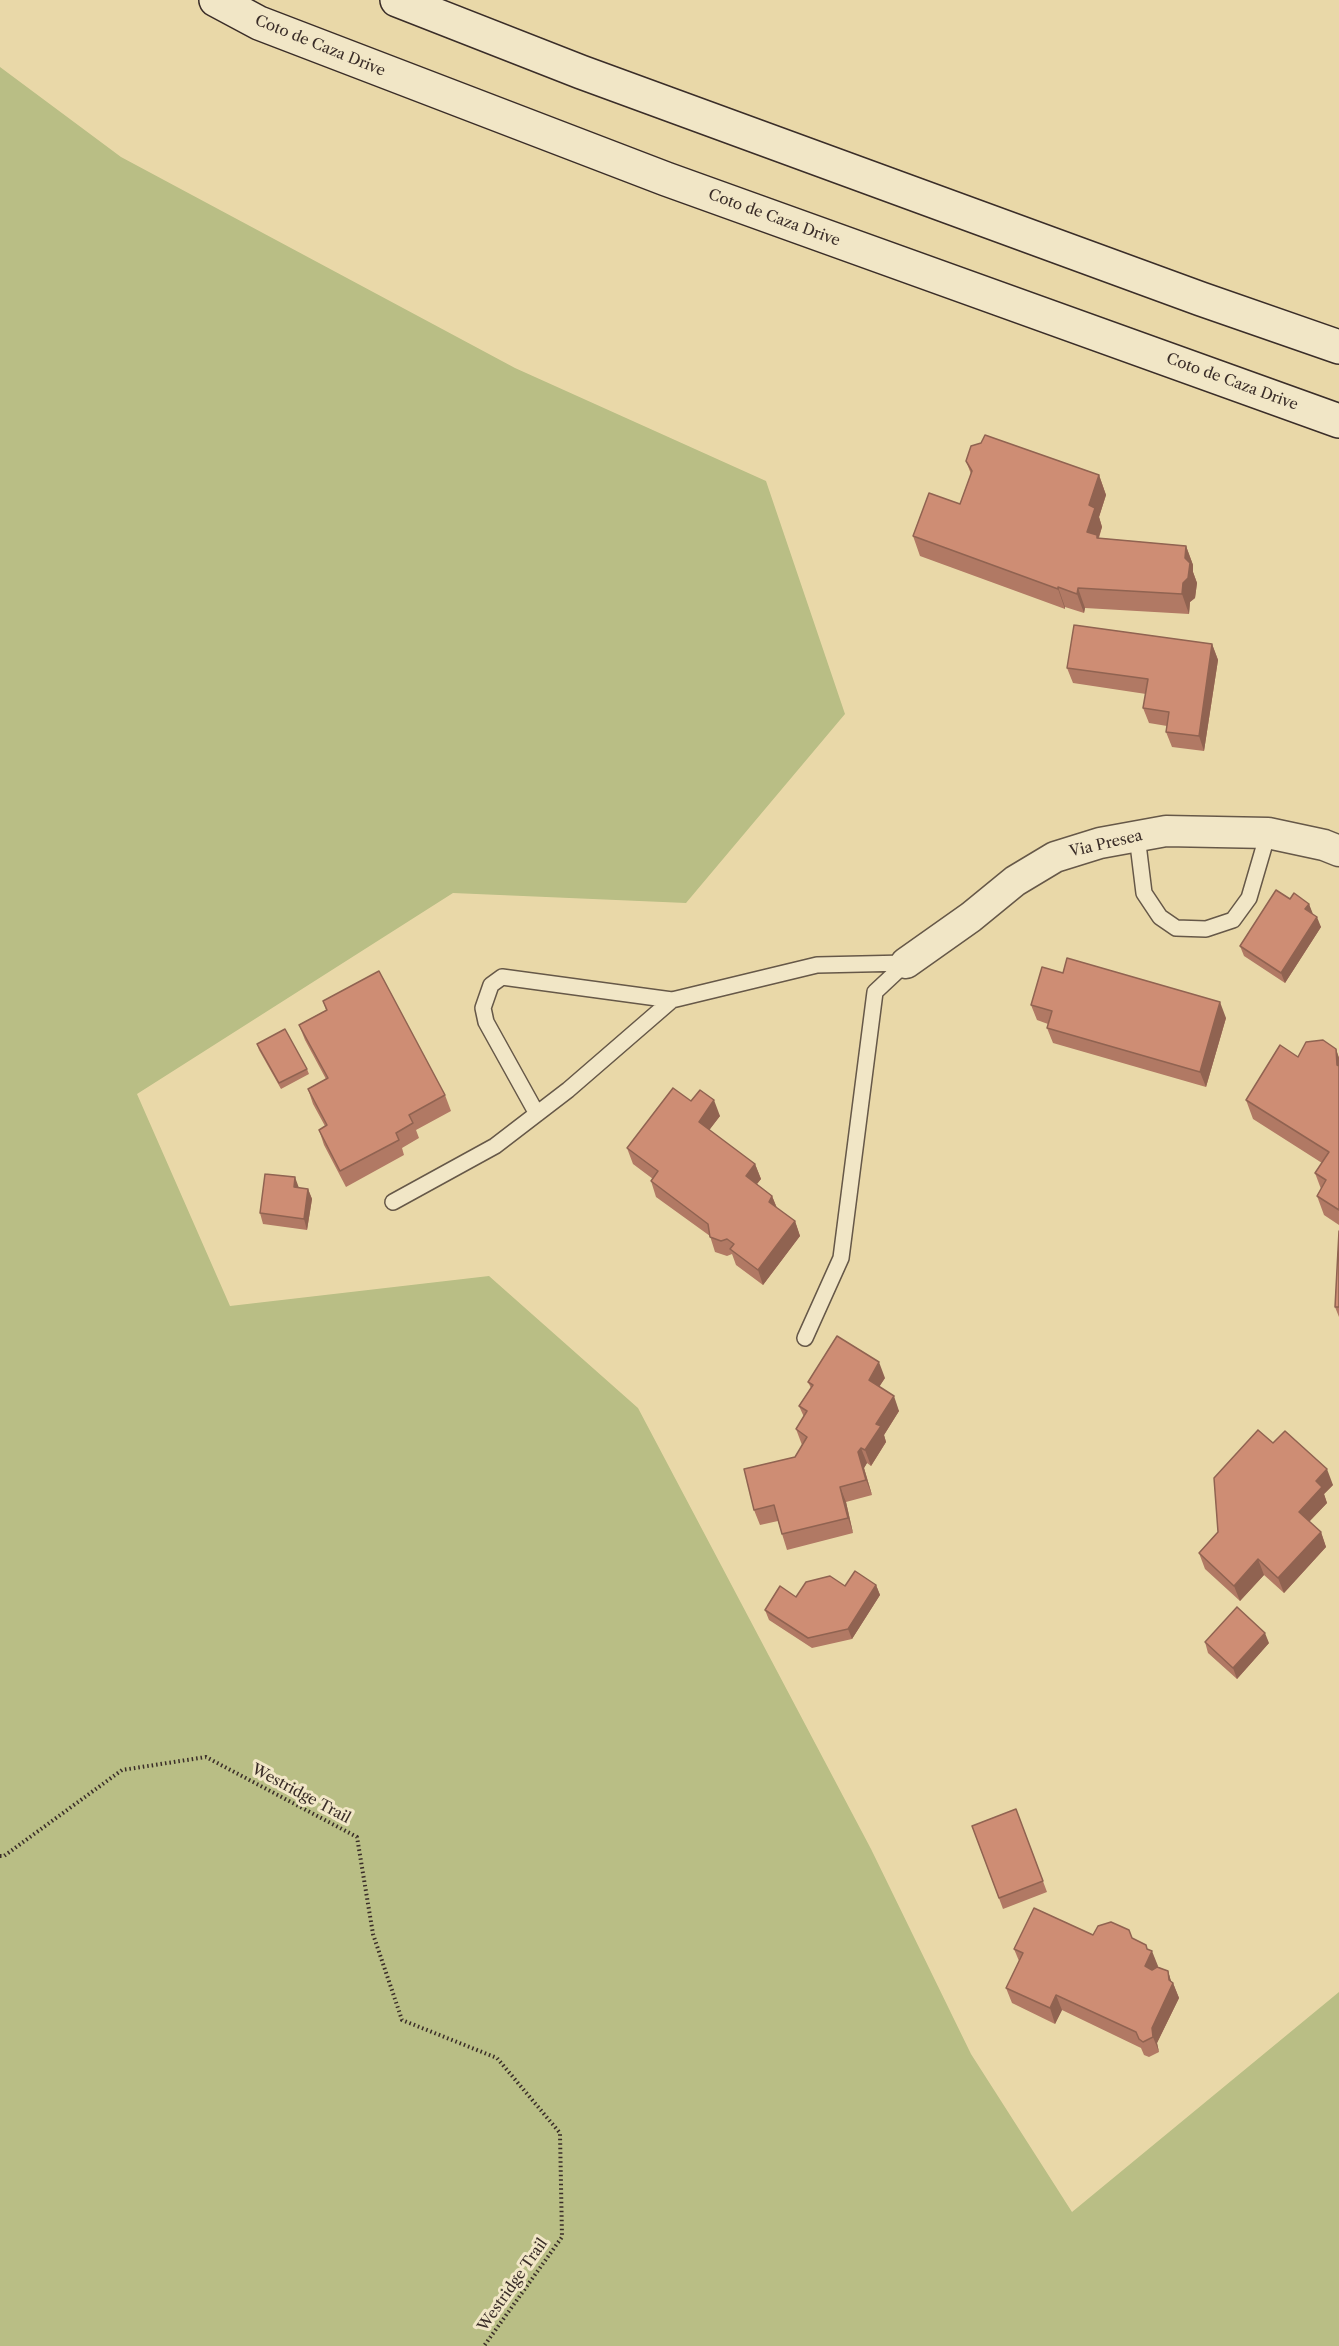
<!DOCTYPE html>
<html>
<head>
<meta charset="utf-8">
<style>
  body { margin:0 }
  canvas { display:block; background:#e9d8a8 }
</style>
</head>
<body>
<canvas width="1339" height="2346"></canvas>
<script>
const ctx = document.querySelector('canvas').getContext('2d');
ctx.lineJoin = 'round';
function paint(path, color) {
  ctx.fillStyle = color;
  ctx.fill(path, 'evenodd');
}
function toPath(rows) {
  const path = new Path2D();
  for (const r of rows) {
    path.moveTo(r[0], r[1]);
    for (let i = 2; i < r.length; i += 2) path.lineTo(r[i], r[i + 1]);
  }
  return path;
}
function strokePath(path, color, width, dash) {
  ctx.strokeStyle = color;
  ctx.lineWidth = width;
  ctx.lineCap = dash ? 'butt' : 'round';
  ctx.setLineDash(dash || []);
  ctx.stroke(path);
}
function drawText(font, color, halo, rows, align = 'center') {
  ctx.font = font + ' "Libre Caslon Text",serif';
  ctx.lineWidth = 6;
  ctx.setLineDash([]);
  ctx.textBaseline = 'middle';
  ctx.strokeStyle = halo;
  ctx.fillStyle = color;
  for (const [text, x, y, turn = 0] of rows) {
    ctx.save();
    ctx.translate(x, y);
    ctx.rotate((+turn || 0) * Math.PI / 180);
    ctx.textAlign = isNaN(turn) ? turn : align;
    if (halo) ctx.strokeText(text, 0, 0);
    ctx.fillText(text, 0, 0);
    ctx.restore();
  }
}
const green = toPath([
  [0,67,121,157,515,368,766,481,845,714,686,903,453,893,137,1094,230,1306,489,1276,638,1408,871,1849,971,2054,1072,2212,1339,1992,1339,2346,0,2346]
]);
const path = toPath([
  [0,1856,4,1856,122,1770,206,1757,357,1837,373,1934,402,2020,497,2058,560,2133,562,2237,484,2346]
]);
const service = toPath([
  [1137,836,1144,893,1160,917,1176,928,1206,929,1233,920,1249,898,1268,833],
  [537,1114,486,1022,483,1008,491,985,502,977,672,1000,817,965,906,963],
  [393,1202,495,1146,568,1090,672,1000],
  [805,1338,841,1258,875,992,906,963]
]);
const minor = toPath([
  [906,963,971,917,1015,881,1055,857,1100,843,1166,831,1268,833,1324,845,1339,851]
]);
const secondary = toPath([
  [216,0,259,23,666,179,1339,421],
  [397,0,581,72,1201,299,1339,347]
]);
const wall = toPath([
  [966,461,1099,475,1106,495,1099,517,1102,527,1099,538,1186,546,1193,565,1193,572,1197,583,1195,598,1190,602,1189,614,1085,608,1084,613,1065,607,1065,609,920,556,913,536,960,504,971,474],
  [1212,644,1218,660,1204,751,1172,747,1166,732,1167,726,1149,723,1143,708,1146,694,1073,683,1067,668],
  [1290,899,1309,904,1312,914,1321,927,1285,983,1244,956,1240,946],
  [1063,973,1226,1018,1206,1087,1053,1043,1047,1028,1048,1024,1037,1020,1031,1005],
  [323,1001,445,1095,451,1111,416,1130,419,1138,402,1148,404,1155,346,1187,324,1145,319,1130,325,1126,313,1104,308,1089,326,1079,305,1040,299,1025,326,1010],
  [257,1044,307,1069,309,1074,281,1089,259,1050],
  [1336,1049,1339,1058,1339,1225,1324,1215,1317,1196,1321,1189,1315,1173,1322,1163,1253,1119,1246,1100,1298,1057],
  [691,1101,720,1116,709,1130,755,1164,761,1179,757,1184,772,1196,777,1208,795,1221,800,1236,763,1285,736,1265,732,1254,727,1256,715,1252,710,1236,656,1197,651,1181,653,1179,633,1164,627,1148],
  [299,1188,308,1189,312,1199,307,1230,263,1224,260,1213],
  [1339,1231,1339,1317,1335,1307],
  [885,1378,879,1386,899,1411,884,1435,886,1442,871,1466,867,1463,864,1468,872,1495,846,1502,853,1533,787,1550,778,1521,760,1525,754,1510,795,1457,802,1445,796,1429,804,1417,799,1406,811,1388,808,1382],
  [1273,1443,1333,1485,1324,1494,1327,1503,1309,1522,1321,1532,1326,1547,1284,1593,1264,1575,1240,1601,1205,1569,1199,1553,1218,1532],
  [876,1585,880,1595,852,1639,812,1648,769,1620,765,1610,796,1597,845,1586],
  [1205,1642,1269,1643,1237,1679,1208,1653],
  [1016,1809,1047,1892,1003,1909,972,1826],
  [1093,1935,1132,1938,1147,1949,1158,1967,1168,1971,1171,1982,1173,1983,1179,1998,1157,2043,1159,2052,1149,2057,1144,2055,1141,2048,1062,2010,1055,2024,1012,2003,1006,1988,1019,1961,1014,1949]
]);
const shadedWall = toPath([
  [1099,475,1106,495,1099,517,1102,527,1098,539,1087,532,1089,505],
  [1186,546,1193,565,1193,572,1197,583,1195,598,1190,602,1189,614,1182,594],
  [1058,587,1065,607,1065,609,1058,589],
  [1078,588,1085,608,1084,613,1077,594],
  [1212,644,1218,660,1204,751,1199,736],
  [1309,904,1313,914,1305,909],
  [1317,917,1321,927,1285,983,1281,973],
  [1220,1002,1226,1018,1206,1087,1200,1072],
  [1336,1049,1339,1058,1339,1070,1337,1065],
  [714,1100,720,1116,704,1137,699,1122],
  [755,1164,761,1179,751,1191,746,1176],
  [295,1177,299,1188,294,1187],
  [308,1189,312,1199,307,1230,304,1219],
  [772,1196,778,1211,769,1202],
  [795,1221,800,1236,763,1285,758,1270],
  [879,1362,885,1378,874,1395,869,1380],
  [894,1396,899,1411,884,1435,886,1442,871,1466,865,1450,876,1424],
  [861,1448,867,1463,864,1468,872,1495,866,1480,858,1452],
  [1327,1469,1333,1485,1324,1494,1327,1503,1304,1527,1299,1512,1316,1481],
  [840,1487,846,1502,853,1533,848,1518],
  [1321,1532,1326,1547,1284,1593,1278,1578],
  [1258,1559,1264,1575,1240,1601,1234,1586],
  [876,1585,880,1595,852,1639,848,1629],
  [1265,1633,1269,1643,1237,1679,1233,1668],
  [1152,1951,1158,1966,1151,1982,1145,1966],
  [1168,1971,1172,1984,1173,1983,1179,1998,1157,2043,1159,2052,1153,2037,1152,2028,1169,1980],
  [1056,1995,1062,2010,1055,2024,1050,2008]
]);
const building = toPath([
  [985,435,1099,475,1089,505,1095,508,1087,532,1097,535,1097,538,1186,546,1185,558,1190,563,1188,578,1183,583,1182,594,1078,588,1077,594,1058,587,1058,589,913,536,929,493,960,504,972,471,966,461,971,446,981,443,985,435],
  [1074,625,1212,644,1199,736,1166,732,1169,712,1143,708,1148,679,1067,668,1074,625],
  [1276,890,1290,899,1294,893,1309,904,1305,909,1317,917,1281,973,1240,946,1276,890],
  [1067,958,1220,1002,1200,1072,1047,1028,1052,1011,1031,1005,1042,967,1063,973,1067,958],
  [379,971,445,1095,409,1115,413,1123,396,1133,399,1140,340,1171,319,1130,327,1125,308,1089,328,1078,299,1025,327,1010,323,1001,379,971],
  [285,1029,307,1069,279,1083,257,1044,285,1029],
  [1323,1040,1336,1049,1337,1065,1339,1066,1339,1210,1317,1196,1326,1180,1315,1173,1329,1152,1246,1100,1280,1045,1298,1057,1306,1042,1323,1040],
  [673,1088,691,1101,700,1090,714,1100,699,1122,755,1164,746,1176,772,1196,769,1202,795,1221,758,1270,730,1249,734,1244,727,1239,721,1241,710,1237,708,1224,651,1181,658,1171,627,1148,673,1088],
  [265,1174,295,1177,294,1187,308,1189,304,1219,260,1213,265,1174],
  [1339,1231,1339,1307,1335,1307,1339,1231],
  [837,1336,879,1362,869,1380,894,1396,876,1424,881,1426,865,1450,861,1448,858,1452,866,1480,840,1487,848,1518,782,1534,774,1505,754,1510,744,1469,795,1457,807,1437,796,1429,807,1411,799,1406,813,1385,808,1382,837,1336],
  [1258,1430,1273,1443,1285,1431,1327,1469,1316,1481,1322,1487,1299,1512,1321,1532,1278,1578,1258,1559,1234,1586,1199,1553,1218,1532,1214,1478,1258,1430],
  [855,1571,876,1585,848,1629,808,1638,765,1610,780,1586,796,1597,806,1582,830,1576,845,1586,855,1571],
  [1237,1607,1265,1633,1233,1668,1205,1642,1237,1607],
  [1016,1809,1043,1881,999,1898,972,1826,1016,1809],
  [1034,1908,1093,1935,1098,1926,1111,1922,1129,1930,1132,1938,1146,1945,1147,1949,1152,1951,1145,1966,1152,1970,1157,1967,1168,1971,1169,1980,1173,1983,1152,2028,1153,2037,1143,2042,1139,2039,1136,2032,1056,1995,1050,2008,1006,1988,1023,1953,1014,1949,1034,1908]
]);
const streetNames = [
  ["Coto de Caza Drive",320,46,22],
  ["Coto de Caza Drive",774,218,20],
  ["Coto de Caza Drive",1232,382,20],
  ["Via Presea",1106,844,-13],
  ["Westridge Trail",301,1794,28],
  ["Westridge Trail",513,2285,-55]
];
paint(green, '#b9be85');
strokePath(service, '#665848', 18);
strokePath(minor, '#665848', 33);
strokePath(secondary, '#3a2d28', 36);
strokePath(path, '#3a2d28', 4, [1.5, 3]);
strokePath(service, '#f1e6c6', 15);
strokePath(minor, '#f1e6c6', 30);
strokePath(secondary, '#f1e6c6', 33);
paint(wall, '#b17964');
paint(shadedWall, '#906351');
paint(building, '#ce8d74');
strokePath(building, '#906351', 1.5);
drawText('15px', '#3a2d28', '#f1e6c6', streetNames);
</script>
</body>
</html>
